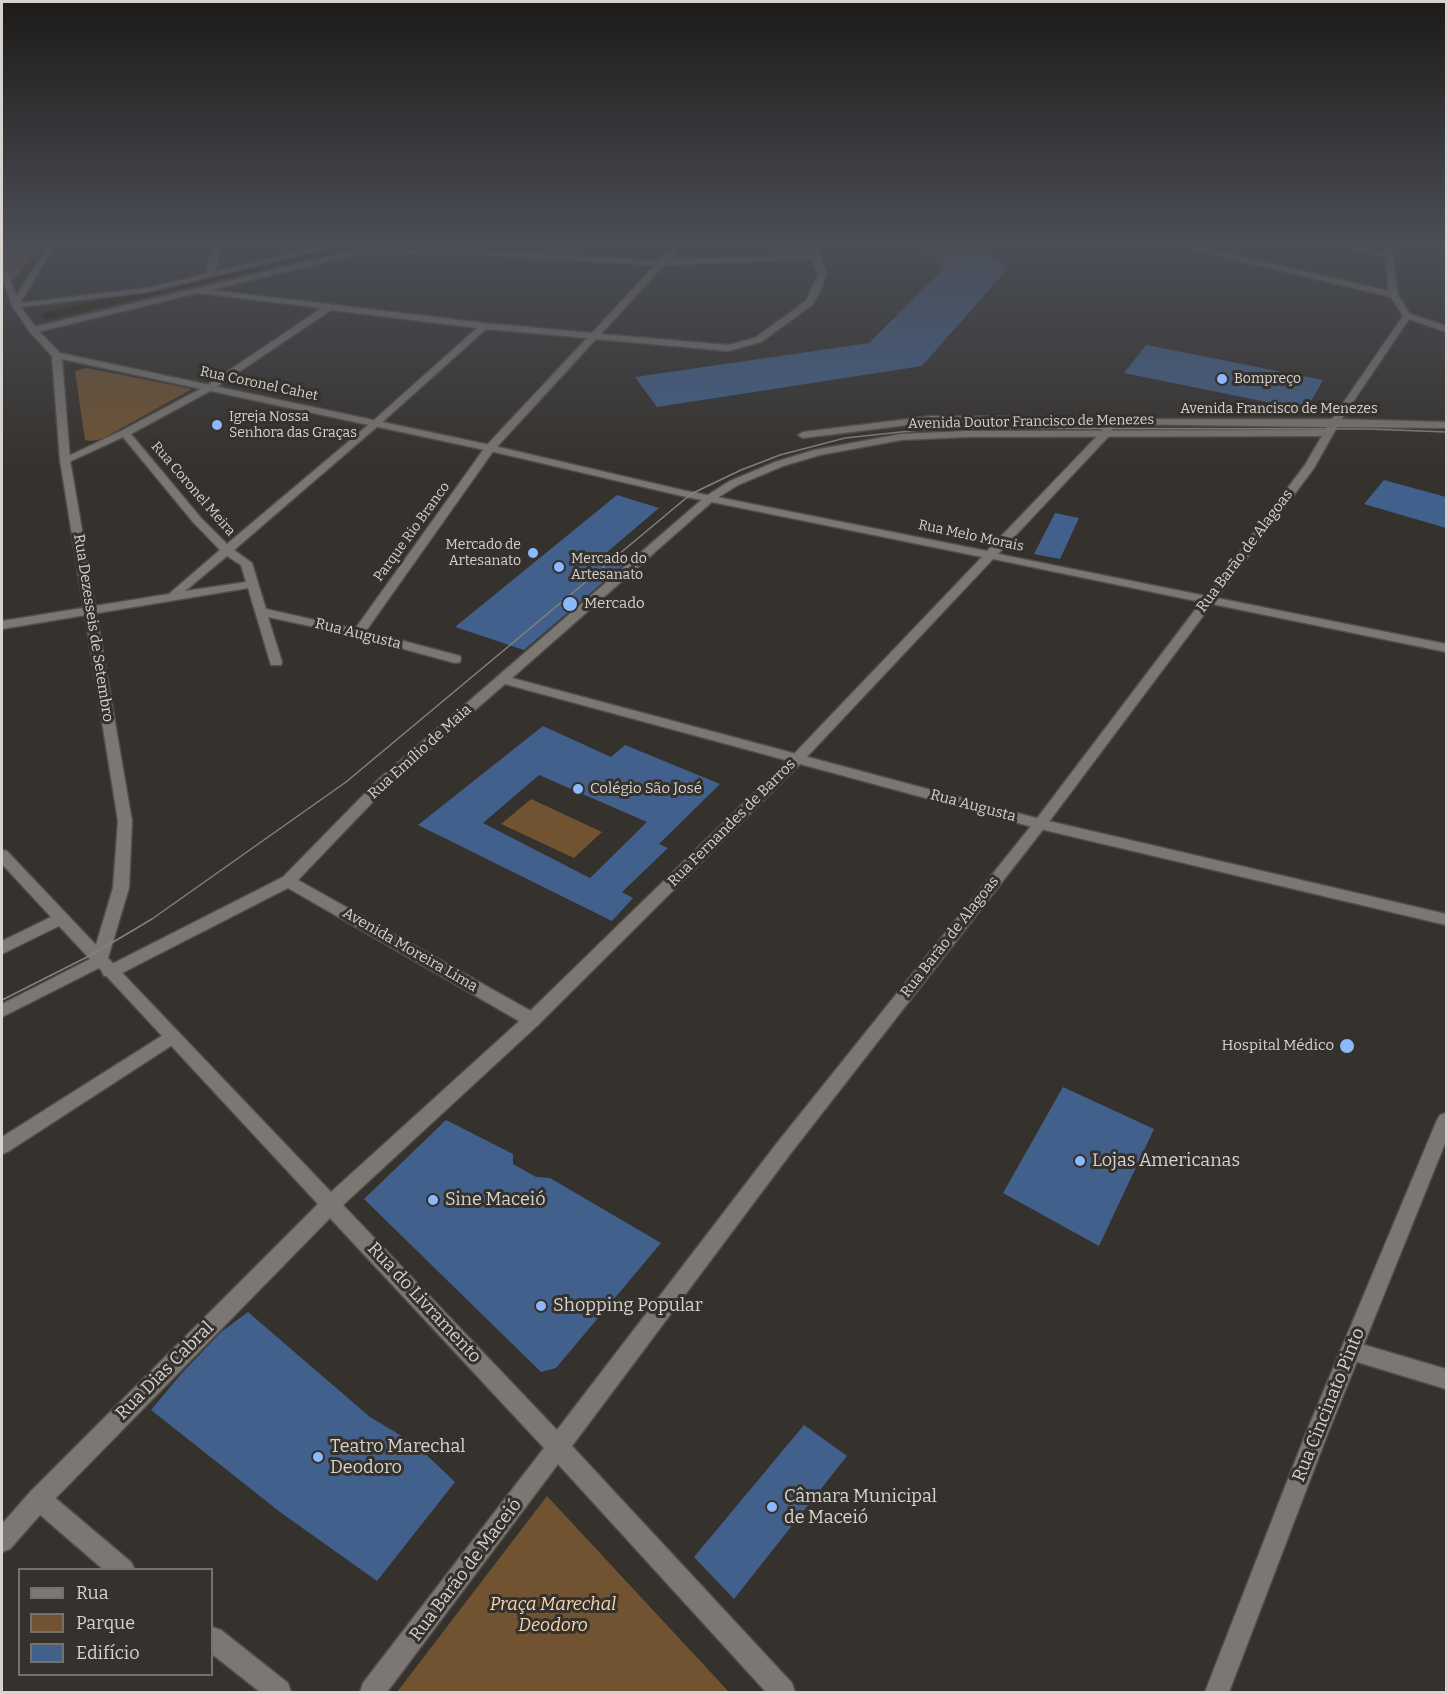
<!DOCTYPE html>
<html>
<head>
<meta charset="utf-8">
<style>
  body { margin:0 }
  #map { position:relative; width:1448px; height:1694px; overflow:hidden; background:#35312c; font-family:Bitter,serif }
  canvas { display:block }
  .frame { position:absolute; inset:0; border:3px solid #d5d2cf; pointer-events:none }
  .legend { position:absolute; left:18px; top:1568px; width:195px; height:108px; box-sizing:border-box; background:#35312c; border:2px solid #75716d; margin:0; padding:8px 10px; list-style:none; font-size:18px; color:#d5d2cf }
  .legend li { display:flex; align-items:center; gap:12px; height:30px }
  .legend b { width:30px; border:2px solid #75716d }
</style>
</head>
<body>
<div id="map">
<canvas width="1448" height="1694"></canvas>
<div class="frame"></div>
<ul class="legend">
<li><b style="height:8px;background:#7c7772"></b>Rua</li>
<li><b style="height:16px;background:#715331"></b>Parque</li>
<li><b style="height:16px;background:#42608c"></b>Edifício</li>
</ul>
</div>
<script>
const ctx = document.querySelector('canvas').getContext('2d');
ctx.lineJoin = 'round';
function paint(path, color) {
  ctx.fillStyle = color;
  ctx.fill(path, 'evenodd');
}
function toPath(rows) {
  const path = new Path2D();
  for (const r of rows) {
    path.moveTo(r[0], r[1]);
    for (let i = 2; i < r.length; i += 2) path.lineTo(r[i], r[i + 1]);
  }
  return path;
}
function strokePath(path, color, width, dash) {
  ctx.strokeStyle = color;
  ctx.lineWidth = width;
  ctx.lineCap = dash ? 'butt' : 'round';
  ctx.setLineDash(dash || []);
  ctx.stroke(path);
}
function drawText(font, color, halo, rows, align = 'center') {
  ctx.font = font + ' Bitter,serif';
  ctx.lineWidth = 6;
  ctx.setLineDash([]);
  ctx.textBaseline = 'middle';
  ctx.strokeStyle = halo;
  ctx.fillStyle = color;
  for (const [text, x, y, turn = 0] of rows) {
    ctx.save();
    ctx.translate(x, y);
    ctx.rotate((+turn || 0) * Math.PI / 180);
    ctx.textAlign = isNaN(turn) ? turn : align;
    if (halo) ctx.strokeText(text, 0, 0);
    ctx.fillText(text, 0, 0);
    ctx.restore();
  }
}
const green = toPath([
  [37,249,5,291,2,279,2,254],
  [87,368,192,389,102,439,90,441,85,440,75,371],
  [531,799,602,832,574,858,501,824],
  [547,1496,729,1692,397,1692]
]);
const canal = toPath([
  [345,242,369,242,363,246,47,320,40,316,47,312,345,242]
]);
const building = toPath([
  [914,242,976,242,1009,267,922,366,657,407,635,377,869,343,945,267],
  [1146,345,1323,380,1306,410,1124,373],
  [1384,480,1446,497,1446,528,1364,504],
  [617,495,659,508,606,553,629,560,524,650,455,627],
  [1055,513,1079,518,1060,559,1034,554],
  [543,726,611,757,625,745,720,784,659,844,668,848,622,892,633,898,612,921,418,825],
  [539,775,647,822,590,878,483,823],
  [1063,1087,1154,1129,1099,1246,1003,1193],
  [446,1120,513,1154,513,1164,536,1177,550,1178,661,1243,556,1368,541,1372,364,1199],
  [248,1312,370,1417,415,1444,455,1482,377,1581,280,1512,151,1410,181,1374,221,1332],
  [804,1425,847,1456,734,1599,694,1557]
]);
const street = toPath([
  [47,242,66,242,55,245,20,303,148,288,206,274,212,247,216,245,220,247,215,272,338,242,353,242,148,292,13,308,12,302,48,247,2,254,2,250,47,242],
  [677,242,685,242,668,260,812,255,808,242,816,242,826,274,820,292,812,305,761,342,728,351,596,339,494,450,366,631,460,656,461,659,460,662,455,663,356,636,268,617,282,662,281,665,271,665,248,588,2,629,2,621,169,594,220,550,193,522,123,437,69,462,60,460,121,431,206,386,322,308,198,293,33,333,30,332,30,328,370,247,374,249,484,251,659,261,677,242],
  [362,253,484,255,655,265,592,333,484,323,211,290,362,253],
  [813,259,818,274,806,301,755,338,728,345,601,334,664,265,813,259],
  [331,310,477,328,373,421,227,544,201,518,131,434,212,390,331,310],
  [486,329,587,338,486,446,355,629,266,609,252,563,234,550,379,425,486,329],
  [227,556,241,565,246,582,185,591,227,556],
  [1161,242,1176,242,1389,291,1385,257,1325,242,1340,242,1384,253,1383,242,1391,242,1398,295,1410,314,1446,326,1446,332,1409,319,1338,424,1332,424,1330,422,1403,316,1391,297,1161,242],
  [932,416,1110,418,1115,421,1110,424,932,422,803,438,798,435,803,432,932,416],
  [966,431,1327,430,1332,433,1327,436,966,437,901,440,820,455,783,466,738,485,714,500,512,678,1040,819,1446,914,1446,925,1040,829,505,684,389,785,298,880,538,1015,541,1020,538,1025,532,1027,526,1025,288,888,116,976,104,976,102,972,104,968,283,877,379,779,706,496,730,481,775,462,814,450,901,434,966,431],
  [171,1030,177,1032,180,1037,177,1042,9,1151,2,1154,2,1137,171,1030],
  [1351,1341,1446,1369,1446,1389,1344,1358,1340,1351,1344,1344,1351,1341],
  [39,1488,47,1491,131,1562,135,1570,104,1570,31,1507,28,1499,31,1491,39,1488],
  [212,1627,221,1630,288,1683,291,1692,260,1692,212,1654,212,1627]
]);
const secondary = toPath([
  [2,267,6,269,20,306,36,328,60,353,490,445,682,490,987,551,1101,432,1107,419,1335,419,1446,422,1446,428,1337,427,1314,468,1217,598,1446,644,1446,652,1212,604,1045,827,791,1153,572,1446,792,1683,795,1692,766,1692,558,1464,387,1692,360,1692,363,1683,544,1448,330,1218,47,1507,10,1549,2,1552,2,1524,31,1491,318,1204,99,968,2,1017,2,1004,90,959,59,926,2,954,2,941,51,917,2,864,2,850,7,851,96,945,113,888,118,821,60,460,52,356,30,332,12,306,2,278,2,267],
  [62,359,490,451,682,496,982,557,793,755,526,1015,331,1192,108,958,129,888,132,821,70,460,62,359],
  [1114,424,1327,427,1305,465,1206,596,998,554,1110,435,1114,424],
  [993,559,1201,602,1035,821,777,1143,557,1430,343,1205,538,1025,803,761,993,559],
  [1446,1113,1446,1141,1328,1433,1229,1692,1205,1692,1306,1433,1437,1120,1440,1115,1446,1113]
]);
const tram = toPath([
  [2,1000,93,954,152,919,346,782,691,494,741,470,780,455,845,438,938,428,1369,429,1446,432]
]);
const markers = [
  [1222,379,6,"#8bb9fc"],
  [217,425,6,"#8bb9fc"],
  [533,553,6,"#8bb9fc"],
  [559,567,6,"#8bb9fc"],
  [570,604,8,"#8bb9fc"],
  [578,789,6,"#8bb9fc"],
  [1347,1046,8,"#8bb9fc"],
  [1080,1161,6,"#8bb9fc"],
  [433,1200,6,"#8bb9fc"],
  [541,1306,6,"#8bb9fc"],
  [318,1457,6,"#8bb9fc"],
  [772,1507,6,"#8bb9fc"]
];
const farPoinames = [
  ["Bompreço",1234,379],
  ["Igreja Nossa",229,417],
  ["Senhora das Graças",229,433],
  ["Mercado de",521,545,"right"],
  ["Artesanato",521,561,"right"],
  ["Mercado do",571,559],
  ["Artesanato",571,575]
];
const farStreetnames = [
  ["Rua Coronel Cahet",259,384,12],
  ["Avenida Francisco de Menezes",1279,409],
  ["Avenida Doutor Francisco de Menezes",1031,422,-1],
  ["Rua Coronel Meira",193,489,49],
  ["Parque Rio Branco",412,532,-54],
  ["Rua Melo Morais",971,536,12]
];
const streetNames = [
  ["Rua Barão de Alagoas",1245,551,-53],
  ["Rua Dezesseis de Setembro",93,628,81],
  ["Rua Augusta",358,634,14],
  ["Rua Emílio de Maia",420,752,-42],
  ["Rua Augusta",973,806,15],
  ["Rua Fernandes de Barros",732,823,-45],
  ["Rua Barão de Alagoas",950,937,-52],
  ["Avenida Moreira Lima",410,950,30]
];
const poiNames = [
  ["Mercado",584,604],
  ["Colégio São José",590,789],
  ["Hospital Médico",1334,1046,"right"]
];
const nearPoinames = [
  ["Lojas Americanas",1092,1161],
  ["Sine Maceió",445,1200],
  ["Shopping Popular",553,1306],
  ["Teatro Marechal",330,1447],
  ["Deodoro",330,1468],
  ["Câmara Municipal",784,1497],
  ["de Maceió",784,1518]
];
const nearStreetnames = [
  ["Rua do Livramento",424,1303,47],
  ["Rua Dias Cabral",165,1371,-45],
  ["Rua Cincinato Pinto",1329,1405,-68],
  ["Rua Barão de Maceió",466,1570,-53]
];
const nearParknames = [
  ["Praça Marechal",553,1605],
  ["Deodoro",553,1626]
];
paint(green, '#715331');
paint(canal, '#291601');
paint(building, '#42608c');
strokePath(street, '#514d49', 3);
strokePath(secondary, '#514d49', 3);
paint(street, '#7c7772');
paint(secondary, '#7c7772');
strokePath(tram, '#85817d', 1.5);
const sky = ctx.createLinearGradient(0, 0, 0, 479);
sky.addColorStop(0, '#1d1b18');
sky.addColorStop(0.51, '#4b4e56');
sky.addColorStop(1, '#4b4e5600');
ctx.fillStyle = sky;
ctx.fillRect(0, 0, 1448, 479);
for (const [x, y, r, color] of markers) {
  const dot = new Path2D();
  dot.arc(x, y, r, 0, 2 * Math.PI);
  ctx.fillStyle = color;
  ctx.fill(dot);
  strokePath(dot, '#35312c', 2);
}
drawText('14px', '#d5d2cf', '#35312c', farPoinames, 'left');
drawText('14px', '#d5d2cf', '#35312c', farStreetnames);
drawText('15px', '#d5d2cf', '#35312c', streetNames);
drawText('15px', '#d5d2cf', '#35312c', poiNames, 'left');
drawText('18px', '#d5d2cf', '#35312c', nearPoinames, 'left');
drawText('18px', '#d5d2cf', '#35312c', nearStreetnames);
drawText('italic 18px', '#fad6af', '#35312c', nearParknames);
</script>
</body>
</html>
